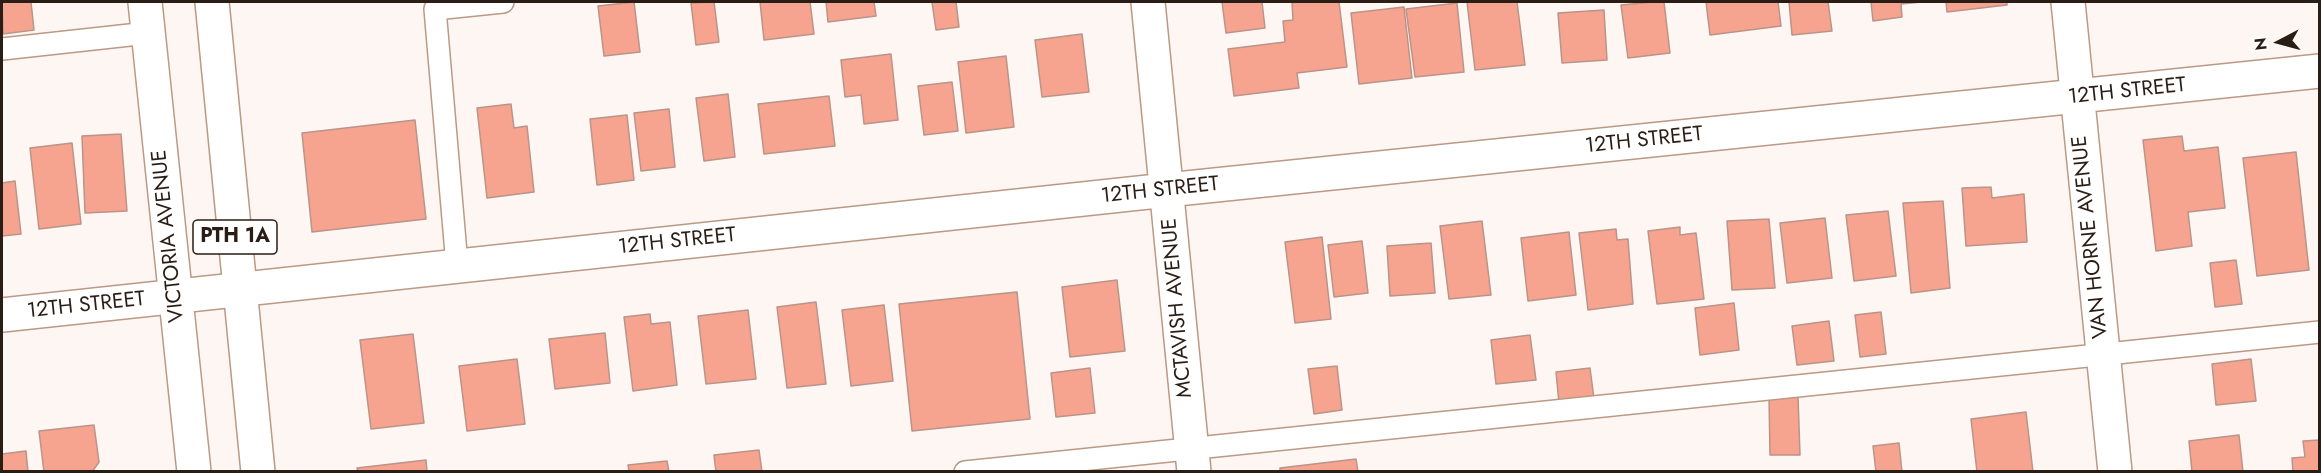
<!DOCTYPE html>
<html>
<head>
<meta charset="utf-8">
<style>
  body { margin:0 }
  #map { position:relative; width:2321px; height:473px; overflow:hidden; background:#fef6f2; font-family:Jost,sans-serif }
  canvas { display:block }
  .frame { position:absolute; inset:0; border:3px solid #2a1d15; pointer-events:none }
  .north { position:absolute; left:2249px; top:12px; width:60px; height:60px; -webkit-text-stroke:4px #fff; paint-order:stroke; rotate:264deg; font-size:16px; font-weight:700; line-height:24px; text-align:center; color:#2a1d15 }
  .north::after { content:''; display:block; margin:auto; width:21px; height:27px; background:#2a1d15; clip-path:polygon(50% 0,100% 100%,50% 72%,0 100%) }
</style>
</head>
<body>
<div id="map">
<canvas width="2321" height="473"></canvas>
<div class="frame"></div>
<div class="north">N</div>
</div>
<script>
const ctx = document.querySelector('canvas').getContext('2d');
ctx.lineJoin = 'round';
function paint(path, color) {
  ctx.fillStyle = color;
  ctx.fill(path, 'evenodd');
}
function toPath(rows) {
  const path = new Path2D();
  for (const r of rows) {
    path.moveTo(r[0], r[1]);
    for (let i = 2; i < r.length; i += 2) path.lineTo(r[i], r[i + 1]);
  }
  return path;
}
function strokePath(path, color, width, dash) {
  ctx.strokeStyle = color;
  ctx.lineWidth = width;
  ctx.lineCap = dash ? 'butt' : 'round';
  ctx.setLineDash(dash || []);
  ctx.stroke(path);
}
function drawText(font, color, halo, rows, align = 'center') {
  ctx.font = font + ' Jost,sans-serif';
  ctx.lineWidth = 5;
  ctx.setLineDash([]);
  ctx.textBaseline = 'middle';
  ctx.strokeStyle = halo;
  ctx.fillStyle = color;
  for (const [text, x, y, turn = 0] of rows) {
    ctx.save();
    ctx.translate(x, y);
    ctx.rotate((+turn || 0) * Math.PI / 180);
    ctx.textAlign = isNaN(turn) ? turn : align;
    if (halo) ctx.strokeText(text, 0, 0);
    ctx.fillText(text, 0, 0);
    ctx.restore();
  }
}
const building = toPath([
  [2,2,31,2,34,30,3,34,2,2],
  [634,2,640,52,604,56,598,6,634,2],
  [714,2,719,42,696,45,691,3,714,2],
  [760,2,810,2,814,34,764,40,760,2],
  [826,2,874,2,876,16,828,22,826,2],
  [932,2,956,2,959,27,936,30,932,2],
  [1222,2,1262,2,1265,28,1226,33,1222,2],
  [1292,2,1339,2,1347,67,1297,73,1299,88,1234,96,1228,49,1285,42,1283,21,1293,20,1292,2],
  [1467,2,1517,2,1525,65,1475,70,1467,2],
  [1653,2,1664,2,1670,53,1628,58,1621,5,1653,2],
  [1706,2,1778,2,1781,26,1710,35,1706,2],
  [1789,2,1828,2,1832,31,1792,35,1789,2],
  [1871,2,1922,2,1901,4,1902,17,1873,21,1871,2],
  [1946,2,2007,2,2007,5,1947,12,1946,2],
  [1457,3,1464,72,1415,77,1406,9,1457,3],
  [1404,7,1412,78,1359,84,1351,13,1404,7],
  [1604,10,1607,60,1562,63,1558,13,1604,10],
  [1082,34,1089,92,1042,97,1035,40,1082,34],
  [891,54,898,120,864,124,861,95,845,97,841,60,891,54],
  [1006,56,1014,127,966,133,958,62,1006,56],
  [952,82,958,131,924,135,918,86,952,82],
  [728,94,735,157,704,161,696,98,728,94],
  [829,96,835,146,764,154,758,104,829,96],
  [511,104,514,128,527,126,534,192,487,198,477,108,511,104],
  [669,109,675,167,641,171,634,113,669,109],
  [627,115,634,180,597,185,590,119,627,115],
  [415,120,426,219,312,232,302,133,415,120],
  [121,134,127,211,85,213,82,136,121,134],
  [2182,136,2184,151,2218,147,2225,208,2188,212,2192,246,2156,251,2143,140,2182,136],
  [72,143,81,224,39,229,30,148,72,143],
  [2296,152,2309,270,2257,276,2243,158,2296,152],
  [15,181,21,234,2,236,2,183,15,181],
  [1991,187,1992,198,2024,194,2027,242,1966,246,1962,188,1991,187],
  [1943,201,1950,288,1911,293,1903,203,1943,201],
  [1888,211,1896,276,1854,281,1846,215,1888,211],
  [1825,218,1832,278,1787,283,1780,223,1825,218],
  [1769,219,1775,288,1732,290,1727,221,1769,219],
  [1482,221,1491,295,1449,299,1440,226,1482,221],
  [1680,227,1680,235,1696,233,1704,299,1657,304,1648,231,1680,227],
  [1616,229,1617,240,1628,239,1633,304,1588,310,1579,233,1616,229],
  [1569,232,1576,295,1528,301,1521,238,1569,232],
  [1322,237,1331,319,1295,323,1285,242,1322,237],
  [1362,241,1368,293,1334,297,1328,245,1362,241],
  [1431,243,1435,293,1390,296,1387,246,1431,243],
  [2236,260,2242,304,2215,307,2210,263,2236,260],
  [1117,280,1125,351,1070,357,1062,287,1117,280],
  [1017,292,1030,419,912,431,899,304,1017,292],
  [816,302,826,384,787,388,777,307,816,302],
  [1734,303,1739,350,1700,355,1695,308,1734,303],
  [884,305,893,381,851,386,842,310,884,305],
  [748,310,756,379,706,384,698,316,748,310],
  [1881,312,1886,354,1860,357,1855,315,1881,312],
  [650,314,651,324,670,322,677,385,633,391,624,317,650,314],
  [1829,321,1834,361,1797,365,1792,326,1829,321],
  [605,333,610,383,555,389,549,339,605,333],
  [413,334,424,423,371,429,360,340,413,334],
  [1530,335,1536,380,1496,384,1491,340,1530,335],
  [517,359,525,424,467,431,459,366,517,359],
  [2251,359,2256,401,2216,405,2212,364,2251,359],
  [1337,366,1342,410,1314,414,1308,369,1337,366],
  [1090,368,1095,413,1056,417,1051,373,1090,368],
  [1590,368,1594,399,1559,403,1556,372,1590,368],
  [1798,396,1800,455,1770,455,1769,397,1798,396],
  [2026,412,2033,472,1977,472,1971,419,2026,412],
  [94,425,99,462,92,472,44,472,39,431,94,425],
  [2239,435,2243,472,2192,472,2189,441,2239,435],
  [2320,440,2320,472,2293,472,2292,458,2305,457,2303,441,2320,440],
  [1899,443,1902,472,1876,472,1873,446,1899,443],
  [759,450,762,472,716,472,714,455,759,450],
  [26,451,28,472,2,472,2,454,26,451],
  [1356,459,1358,472,1280,472,1280,468,1356,459],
  [426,460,427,472,358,472,357,468,426,460],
  [667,461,669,472,629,472,628,465,667,461]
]);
const lane = toPath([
  [2,49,148,33],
  [457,265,435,9,503,2],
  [965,472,2320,332]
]);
const street = toPath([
  [1148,2,1194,472],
  [2068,2,2115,472],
  [2,315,1167,190,2320,71]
]);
const primary = toPath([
  [145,2,194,472],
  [212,2,258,472]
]);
const shields = [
  [235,237,84]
];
const shieldNames = [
  ["PTH 1A",235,237]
];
const streetNames = [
  ["12TH STREET",2127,92,-6],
  ["12TH STREET",1644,141,-6],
  ["12TH STREET",1160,191,-6],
  ["VICTORIA AVENUE",169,236,-96],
  ["VAN HORNE AVENUE",2091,237,-96],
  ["12TH STREET",677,242,-6],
  ["12TH STREET",86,306,-6],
  ["MCTAVISH AVENUE",1178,308,-95]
];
paint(building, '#f6a48f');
strokePath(building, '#ba9389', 1.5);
strokePath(lane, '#bb9985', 24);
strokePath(street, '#bb9985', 36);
strokePath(primary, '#bb9985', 36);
strokePath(lane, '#fff', 21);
strokePath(street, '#fff', 33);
strokePath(primary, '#fff', 33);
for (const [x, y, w] of shields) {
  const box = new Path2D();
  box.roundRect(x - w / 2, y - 17, w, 34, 4.5);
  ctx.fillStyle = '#fff';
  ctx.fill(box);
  strokePath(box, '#2a1d15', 1.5);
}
drawText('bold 20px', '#2a1d15', null, shieldNames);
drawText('21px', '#2a1d15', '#fff', streetNames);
</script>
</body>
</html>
